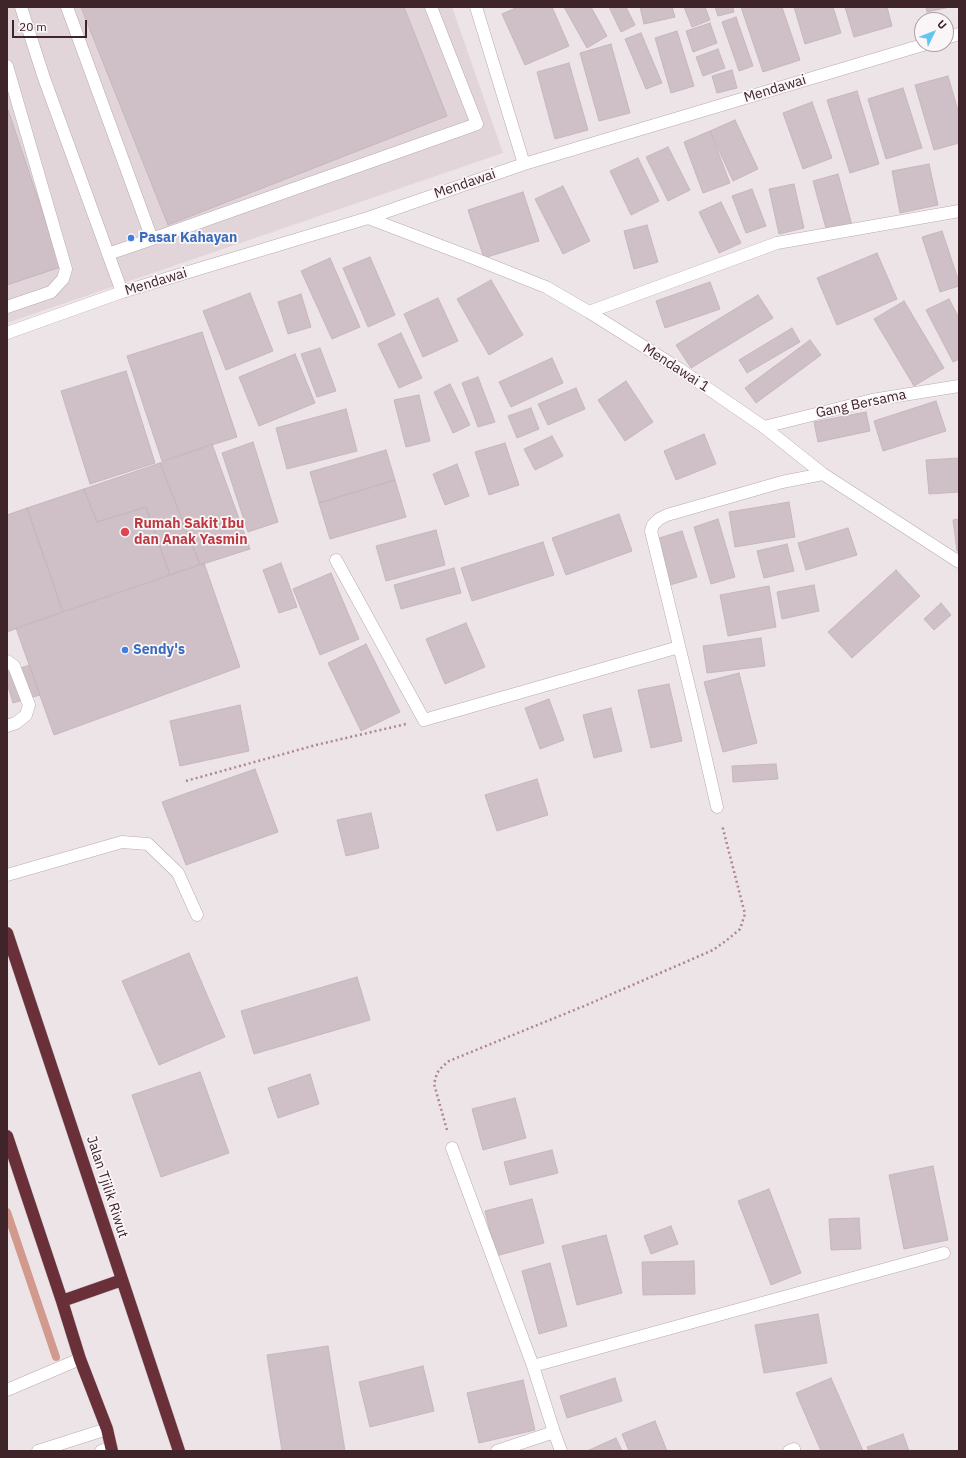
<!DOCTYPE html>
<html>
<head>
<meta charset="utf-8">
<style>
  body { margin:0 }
  #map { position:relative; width:966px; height:1458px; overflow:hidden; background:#ede4e8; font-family:"IBM Plex Sans",sans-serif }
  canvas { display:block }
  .frame { position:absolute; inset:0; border:8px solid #3f242a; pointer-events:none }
  .north { position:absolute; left:914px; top:12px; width:40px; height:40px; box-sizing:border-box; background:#faf5f7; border:1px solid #afa1a5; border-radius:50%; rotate:47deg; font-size:11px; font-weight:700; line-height:16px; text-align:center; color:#3f242a }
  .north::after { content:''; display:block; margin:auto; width:14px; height:18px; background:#60c7ef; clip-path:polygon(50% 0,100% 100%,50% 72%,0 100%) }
  .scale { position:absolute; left:12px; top:20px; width:75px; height:18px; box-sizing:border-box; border:2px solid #3f242a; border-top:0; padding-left:5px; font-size:12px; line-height:14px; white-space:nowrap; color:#3f242a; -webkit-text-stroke:3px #faf5f7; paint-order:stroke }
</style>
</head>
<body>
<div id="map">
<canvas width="966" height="1458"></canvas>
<div class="frame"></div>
<div class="north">U</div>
<div class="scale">20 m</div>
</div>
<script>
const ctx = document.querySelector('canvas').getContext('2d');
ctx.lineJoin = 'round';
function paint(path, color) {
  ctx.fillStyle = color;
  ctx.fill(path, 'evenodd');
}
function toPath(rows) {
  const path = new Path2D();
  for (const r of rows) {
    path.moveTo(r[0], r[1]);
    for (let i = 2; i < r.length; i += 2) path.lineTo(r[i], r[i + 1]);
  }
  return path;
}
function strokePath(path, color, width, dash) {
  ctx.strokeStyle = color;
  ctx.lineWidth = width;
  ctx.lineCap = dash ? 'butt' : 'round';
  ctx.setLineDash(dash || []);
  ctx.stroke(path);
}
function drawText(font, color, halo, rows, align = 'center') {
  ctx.font = font + ' "IBM Plex Sans",sans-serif';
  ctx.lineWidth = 3.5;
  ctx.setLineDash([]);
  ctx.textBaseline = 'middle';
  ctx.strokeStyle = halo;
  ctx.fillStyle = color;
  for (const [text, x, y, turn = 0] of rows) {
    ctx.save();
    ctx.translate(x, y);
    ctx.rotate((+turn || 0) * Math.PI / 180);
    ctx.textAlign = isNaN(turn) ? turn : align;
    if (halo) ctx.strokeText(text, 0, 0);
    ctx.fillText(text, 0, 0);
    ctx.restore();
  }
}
const built = toPath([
  [7,7,452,7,503,153,7,323]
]);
const stream = toPath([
  [7,1212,56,1357]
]);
const building = toPath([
  [81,7,404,7,447,116,168,225,81,7],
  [518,7,552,7,569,46,525,65,502,14,518,7],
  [564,7,591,7,607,36,587,48,564,7],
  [609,7,626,7,635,25,621,32,609,7],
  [640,7,672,7,675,17,644,24,640,7],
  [684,7,705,7,710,20,692,27,684,7],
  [715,7,733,7,734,12,718,16,715,7],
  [741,7,782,7,800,60,763,72,741,7],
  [794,7,833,7,841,33,805,44,794,7],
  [845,7,887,7,892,26,854,37,845,7],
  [926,7,950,7,927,12,926,7],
  [736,17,753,66,739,71,722,22,736,17],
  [710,23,717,43,693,52,686,31,710,23],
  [677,31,694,86,671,93,655,38,677,31],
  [641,33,662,83,646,89,625,39,641,33],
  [611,44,630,113,599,121,580,53,611,44],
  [718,49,725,68,703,76,696,57,718,49],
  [569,63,588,130,555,139,537,72,569,63],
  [732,70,737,88,717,93,712,76,732,70],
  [948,76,959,114,959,143,934,150,915,85,948,76],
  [903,88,922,148,886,159,868,99,903,88],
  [857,91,879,164,850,173,827,100,857,91],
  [812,102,832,158,803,169,783,113,812,102],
  [7,107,61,267,7,285,7,107],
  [735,120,758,169,733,181,710,131,735,120],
  [710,131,730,183,703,193,684,142,710,131],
  [668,147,690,190,668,201,646,157,668,147],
  [638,158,659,201,631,215,610,171,638,158],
  [929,164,938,205,900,213,892,171,929,164],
  [838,174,852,225,827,232,813,181,838,174],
  [794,184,804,228,779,234,769,189,794,184],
  [563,186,590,241,563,254,535,199,563,186],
  [752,189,766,226,746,233,732,196,752,189],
  [523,192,539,241,484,258,468,210,523,192],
  [721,202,741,243,719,253,699,212,721,202],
  [647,225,658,262,634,269,624,231,647,225],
  [942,231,959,282,959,286,940,292,922,237,942,231],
  [877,253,897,299,837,325,817,278,877,253],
  [370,257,395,315,368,327,343,268,370,257],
  [330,258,360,327,332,339,301,271,330,258],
  [491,280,523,335,489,355,457,299,491,280],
  [710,282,720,309,665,328,656,301,710,282],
  [250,293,273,351,226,370,203,311,250,293],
  [301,294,311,327,288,334,278,302,301,294],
  [758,295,773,318,691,368,676,345,758,295],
  [438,298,458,341,423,357,404,314,438,298],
  [949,299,959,318,959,359,953,362,926,310,949,299],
  [904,301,944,368,914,386,874,319,904,301],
  [792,328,800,342,747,373,739,360,792,328],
  [202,332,237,437,162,461,127,356,202,332],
  [401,333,422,378,399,388,378,344,401,333],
  [810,340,821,355,756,403,745,388,810,340],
  [320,348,336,391,317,397,301,354,320,348],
  [295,354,315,403,259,426,239,377,295,354],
  [552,358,563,383,511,407,499,382,552,358],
  [126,371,155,463,90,484,61,391,126,371],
  [478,377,495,422,478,427,462,383,478,377],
  [626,381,653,422,625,441,598,400,626,381],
  [450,384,470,425,453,433,434,392,450,384],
  [576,388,585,409,548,425,538,404,576,388],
  [419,395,430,441,406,447,394,400,419,395],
  [936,401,946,431,883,451,874,421,936,401],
  [531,408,539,429,517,438,508,416,531,408],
  [346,409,357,451,287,469,276,428,346,409],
  [866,412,870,431,818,442,814,422,866,412],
  [704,434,716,464,676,480,664,451,704,434],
  [552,436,563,456,535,470,524,449,552,436],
  [253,442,278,522,248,532,222,453,253,442],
  [505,443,519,485,489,495,475,452,505,443],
  [212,444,250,549,200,565,160,463,212,444],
  [386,450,395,480,319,503,310,472,386,450],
  [959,458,959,492,929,494,926,460,959,458],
  [160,463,200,565,170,575,146,507,97,522,84,489,160,463],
  [457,464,469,496,445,505,433,474,457,464],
  [395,480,406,517,330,539,319,503,395,480],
  [84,489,97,522,146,507,170,575,63,612,27,508,84,489],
  [789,502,795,537,735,547,729,512,789,502],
  [27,508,63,612,7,632,7,515,27,508],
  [619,514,632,551,566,575,552,538,619,514],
  [718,519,735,577,711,584,694,527,718,519],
  [959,519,959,551,957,551,953,520,959,519],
  [848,528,857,555,806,570,798,543,848,528],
  [436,530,445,565,386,581,376,546,436,530],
  [682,531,697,577,670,585,656,539,682,531],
  [543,542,554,575,472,601,461,568,543,542],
  [787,544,794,571,764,578,757,551,787,544],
  [204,563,240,667,54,735,16,628,204,563],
  [281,563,297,607,279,613,263,570,281,563],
  [454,568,461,593,401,609,394,585,454,568],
  [896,570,920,596,852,658,828,632,896,570],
  [331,573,359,639,320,655,293,589,331,573],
  [814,585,819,611,782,619,777,592,814,585],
  [769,586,776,627,728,636,720,595,769,586],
  [941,603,951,615,934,630,924,619,941,603],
  [466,623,485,667,445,684,426,639,466,623],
  [761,638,765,666,707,673,703,646,761,638],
  [366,644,400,712,361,731,328,663,366,644],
  [30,665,40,695,13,703,7,683,7,672,30,665],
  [739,673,757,743,723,752,704,682,739,673],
  [669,684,682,741,651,748,638,690,669,684],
  [549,699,564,740,540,749,525,708,549,699],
  [240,705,249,751,180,766,170,721,240,705],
  [611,708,622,751,594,758,583,715,611,708],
  [776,764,778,779,733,782,732,766,776,764],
  [255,769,278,832,186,865,162,802,255,769],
  [537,779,548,815,497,831,485,795,537,779],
  [371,813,379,848,346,856,337,820,371,813],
  [189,953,225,1037,159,1065,122,981,189,953],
  [357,977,370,1020,254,1054,241,1011,357,977],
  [200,1072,229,1153,161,1177,132,1095,200,1072],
  [310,1074,319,1104,278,1118,268,1088,310,1074],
  [515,1098,526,1138,483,1150,472,1109,515,1098],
  [552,1150,558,1173,510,1185,504,1162,552,1150],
  [933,1166,948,1240,904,1249,889,1175,933,1166],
  [769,1189,801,1273,771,1285,738,1201,769,1189],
  [532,1199,544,1243,496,1256,485,1211,532,1199],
  [859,1218,861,1249,831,1250,829,1219,859,1218],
  [671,1226,678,1244,651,1254,644,1236,671,1226],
  [606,1235,622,1293,577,1305,562,1246,606,1235],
  [694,1261,695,1294,643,1295,642,1262,694,1261],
  [550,1263,567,1326,539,1334,522,1271,550,1263],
  [818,1314,827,1363,764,1373,755,1325,818,1314],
  [328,1346,345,1451,282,1451,267,1355,328,1346],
  [423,1366,434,1411,370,1427,359,1382,423,1366],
  [615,1378,622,1401,567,1418,560,1396,615,1378],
  [831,1378,863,1451,821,1451,796,1393,831,1378],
  [523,1380,535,1430,479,1443,467,1393,523,1380],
  [655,1421,667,1451,629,1451,622,1434,655,1421],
  [903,1434,909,1451,869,1451,867,1447,903,1434],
  [616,1438,622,1451,587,1451,616,1438]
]);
const path = toPath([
  [186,781,316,745,406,724],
  [447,1130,434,1084,437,1073,442,1067,449,1061,589,1004,713,950,727,940,740,929,745,914,722,825]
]);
const lane = toPath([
  [21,7,44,78,122,292],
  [67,7,152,239,108,254],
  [7,66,66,269,63,279,51,292,7,307],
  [152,239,477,124,431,7],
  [7,661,14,666,29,705,26,715,16,723,7,726],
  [7,1390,80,1359],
  [38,1451,107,1429]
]);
const street = toPath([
  [476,7,524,164],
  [946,38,959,34],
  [368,218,473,258,546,287,589,312,678,368,764,427,823,474,959,562],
  [589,312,777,243,959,211],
  [7,333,122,292,368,218,524,164,926,44],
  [764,427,872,400,959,386],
  [336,560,424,720,679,647],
  [717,807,695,711,651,531,653,525,659,519,667,515,782,482,823,474],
  [7,875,122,842,148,844,178,873,197,915],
  [452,1148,533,1366,554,1432,561,1451],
  [533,1366,944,1253],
  [101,1451,111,1447],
  [497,1451,554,1432],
  [789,1451,794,1449]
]);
const highway = toPath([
  [7,933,179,1451],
  [7,1136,62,1301,80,1359,107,1429,112,1451],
  [62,1301,122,1280]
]);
const markers = [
  [131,238,4,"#3f7fe0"],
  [125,532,5,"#e0444e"],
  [125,650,4,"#3f7fe0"]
];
const streetNames = [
  ["Mendawai",775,89,-17],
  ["Mendawai",465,184,-19],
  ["Mendawai",156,282,-17],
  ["Mendawai 1",676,368,33],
  ["Gang Bersama",861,404,-12],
  ["Jalan Tjilik Riwut",107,1187,72]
];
const shopNames = [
  ["Pasar Kahayan",139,238],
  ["Sendy's",133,650]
];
const healthNames = [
  ["Rumah Sakit Ibu",134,524],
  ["dan Anak Yasmin",134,540]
];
paint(built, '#e1d5da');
strokePath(stream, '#d19a8d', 8);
paint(building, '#cec0c6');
strokePath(building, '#c7b6bd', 1);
strokePath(lane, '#b9aaaf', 13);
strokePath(street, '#b9aaaf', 13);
strokePath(highway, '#c9c2c3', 13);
strokePath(path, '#b08591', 2.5, [2, 3]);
strokePath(lane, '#fff', 12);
strokePath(street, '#fff', 12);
strokePath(highway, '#6a303a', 12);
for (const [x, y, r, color] of markers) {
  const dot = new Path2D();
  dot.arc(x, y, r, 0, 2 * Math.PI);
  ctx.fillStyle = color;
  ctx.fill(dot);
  strokePath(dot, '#faf5f7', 1.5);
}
drawText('14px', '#3f242a', '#faf5f7', streetNames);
drawText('bold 14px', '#366cbe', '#faf5f7', shopNames, 'left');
drawText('bold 14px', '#be3a42', '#faf5f7', healthNames, 'left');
</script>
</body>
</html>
